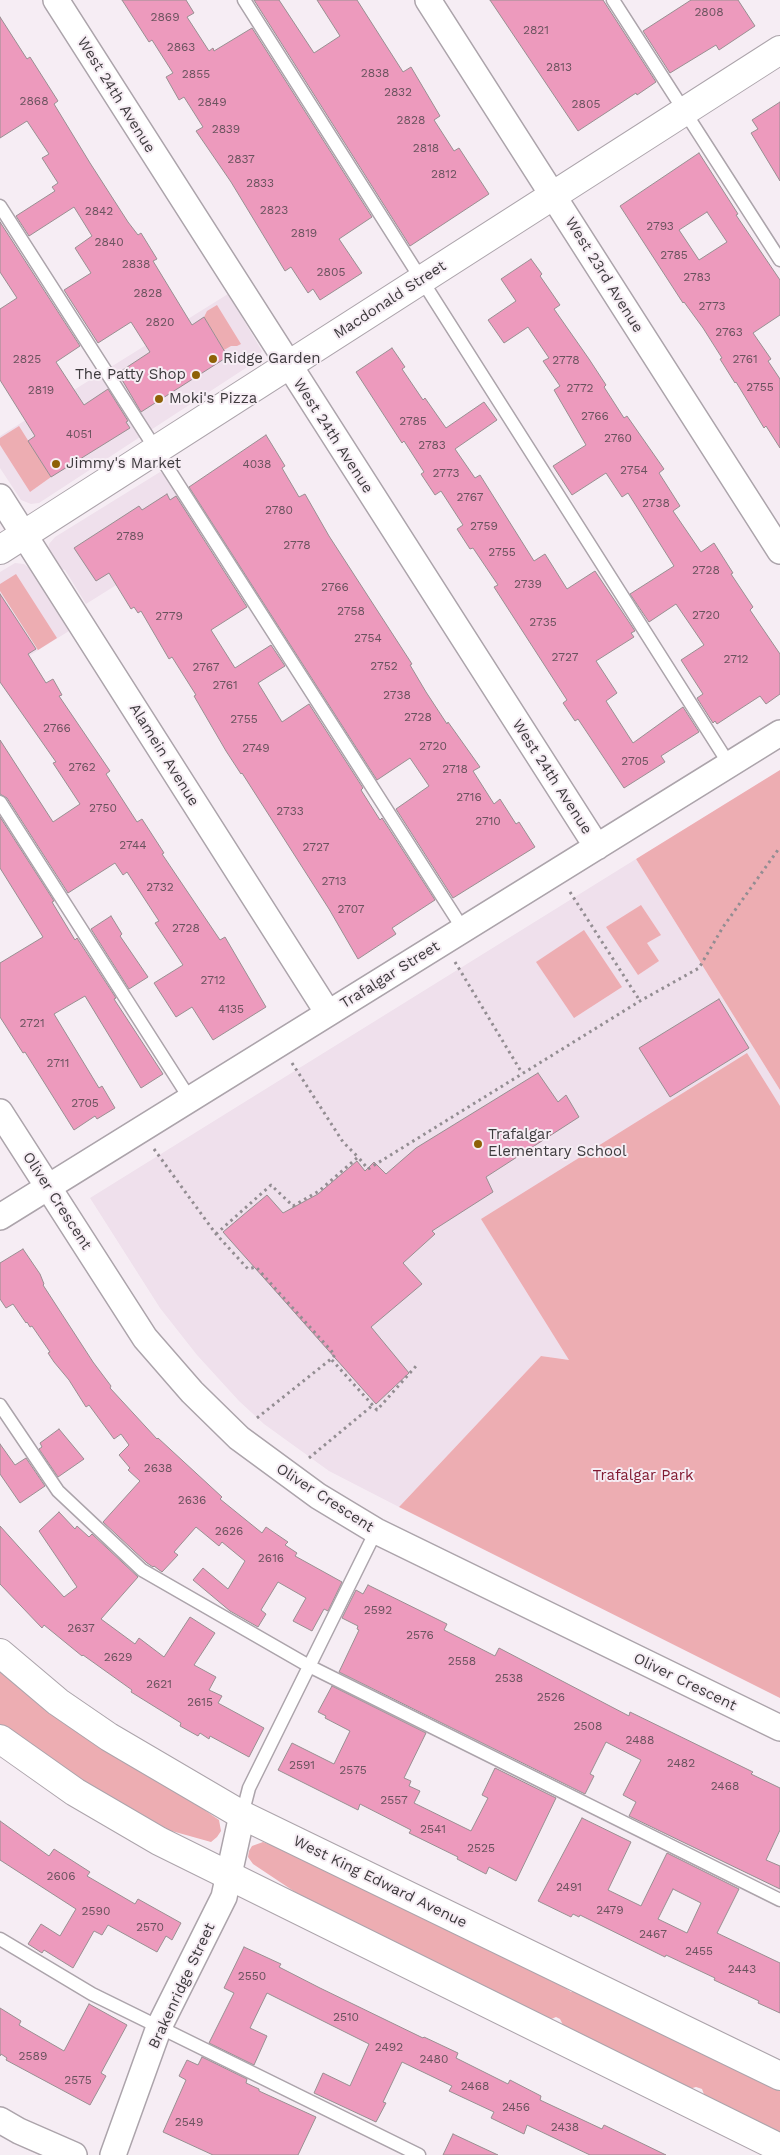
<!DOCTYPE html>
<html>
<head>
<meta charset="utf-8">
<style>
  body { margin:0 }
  canvas { display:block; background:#f6edf4 }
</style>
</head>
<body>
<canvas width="780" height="2155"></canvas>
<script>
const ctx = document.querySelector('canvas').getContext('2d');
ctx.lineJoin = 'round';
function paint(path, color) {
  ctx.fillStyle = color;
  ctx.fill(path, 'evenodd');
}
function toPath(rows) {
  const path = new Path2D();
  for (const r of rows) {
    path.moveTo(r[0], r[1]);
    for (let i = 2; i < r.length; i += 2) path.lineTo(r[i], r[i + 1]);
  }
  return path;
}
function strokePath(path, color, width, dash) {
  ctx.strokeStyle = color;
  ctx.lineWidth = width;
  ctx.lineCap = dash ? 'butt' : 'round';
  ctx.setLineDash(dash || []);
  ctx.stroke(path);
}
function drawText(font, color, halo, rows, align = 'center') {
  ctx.font = font + ' "Work Sans",sans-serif';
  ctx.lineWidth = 4;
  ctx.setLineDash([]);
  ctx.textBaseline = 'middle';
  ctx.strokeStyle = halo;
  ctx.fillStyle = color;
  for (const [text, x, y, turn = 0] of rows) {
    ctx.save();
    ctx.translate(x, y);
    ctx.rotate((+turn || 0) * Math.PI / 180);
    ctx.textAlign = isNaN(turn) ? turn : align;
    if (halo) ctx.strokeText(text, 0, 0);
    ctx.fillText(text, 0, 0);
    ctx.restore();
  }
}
const built = toPath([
  [228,294,262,351,255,362,39,503,31,504,21,500,0,468,0,436],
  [160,472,167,476,204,530,86,604,65,570,59,568,48,551,49,544,55,537],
  [15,563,24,564,29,568,69,631,0,674,0,572],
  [636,859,780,1090,780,1230,569,1361,541,1356,399,1507,329,1471,264,1424,239,1401,197,1355,160,1308,90,1198]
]);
const green = toPath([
  [217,305,241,344,237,346,231,346,224,350,204,317,207,311],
  [19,426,51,477,30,492,0,445,0,438],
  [16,574,57,638,38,650,0,591,0,584],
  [780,770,780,1090,636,859],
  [641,905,661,935,647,943,659,961,638,975,606,927],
  [584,930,622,987,574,1018,536,962],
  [747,1053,780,1106,780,1698,399,1507,541,1356,569,1360,481,1219],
  [0,1669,219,1820,221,1831,217,1837,211,1842,161,1828,56,1766,0,1724],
  [263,1842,322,1864,565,1981,567,1989,571,1992,582,1989,780,2087,780,2135,705,2097,702,2089,696,2087,689,2089,564,2027,560,2019,556,2017,549,2020,313,1904,253,1864,248,1857,249,1851,252,1846]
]);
const building = toPath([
  [122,0,186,0,194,13,187,17,209,51,213,48,214,51,252,28,372,217,339,239,362,273,320,300,313,289,308,293,291,267,285,271,231,182,196,131,203,127,184,97,179,100,166,77,173,73,152,40,149,42,122,0],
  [254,0,279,0,314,53,340,36,317,0,357,0,403,72,411,67,440,116,434,120,454,151,459,148,489,194,410,246,254,0],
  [490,0,603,0,656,82,637,95,636,93,578,131,490,0],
  [691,0,738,0,755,26,719,50,716,45,670,73,643,31,691,0],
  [0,17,27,59,30,57,58,101,54,104,90,163,128,222,138,235,141,233,157,259,153,261,192,325,204,317,225,352,224,359,141,412,118,373,150,352,131,322,98,343,64,290,91,273,75,248,92,236,74,207,29,236,16,216,55,191,52,187,58,183,42,158,49,154,27,121,0,138,0,17],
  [780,102,780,181,751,133,758,129,752,120,780,102],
  [699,153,738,214,736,215,780,280,780,315,753,333,771,359,768,361,780,379,780,448,766,426,764,428,736,382,735,383,720,359,722,358,703,328,684,302,683,303,620,206,699,153],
  [707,212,727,242,699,260,679,230,707,212],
  [0,222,80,346,56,362,84,405,108,389,128,421,126,422,130,428,51,477,28,441,35,436,0,380,0,309,17,298,0,272,0,222],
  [531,259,542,274,540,276,560,305,554,309,589,359,606,385,604,387,624,418,627,416,664,469,659,473,680,506,673,511,701,552,714,543,733,573,731,574,753,607,750,610,780,654,780,694,766,704,760,696,717,724,715,721,713,723,697,698,703,694,681,660,704,645,676,604,649,622,630,594,674,566,628,493,622,497,606,473,572,495,553,466,586,445,554,390,560,386,543,361,549,358,528,327,504,343,488,320,516,301,501,279,531,259],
  [392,348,405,367,402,369,423,400,425,398,446,428,484,402,497,420,455,449,475,478,480,475,534,561,545,554,567,589,595,571,635,631,631,633,634,637,596,661,617,693,606,701,633,743,683,707,699,732,661,756,665,762,624,788,578,719,575,721,563,703,567,700,494,587,498,585,473,548,470,549,457,529,463,525,441,491,435,495,421,474,424,472,404,441,402,443,356,372,392,348],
  [266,435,285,466,282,468,299,497,305,494,329,536,412,664,410,665,426,692,447,724,448,722,480,767,473,771,494,804,500,799,516,824,519,822,535,847,453,898,396,809,429,786,410,758,377,780,189,487,266,435],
  [167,494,170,500,176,496,247,607,211,630,235,668,271,645,285,666,258,683,282,722,309,704,363,788,361,790,380,820,382,818,435,900,392,928,396,934,358,959,329,909,242,773,241,774,226,751,194,696,196,695,172,657,169,659,141,611,138,613,134,607,131,609,109,573,96,581,74,548,139,506,142,510,167,494],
  [0,594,36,649,28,654,46,683,53,679,62,695,59,696,110,771,106,774,137,822,142,819,164,853,162,854,220,940,225,937,266,1007,213,1040,192,1007,176,1017,154,983,183,965,155,923,159,921,127,872,123,875,115,863,68,893,7,798,0,794,0,740,53,822,80,804,53,763,56,762,0,682,0,594],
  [0,817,54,901,52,902,75,940,77,938,116,998,114,999,163,1074,141,1088,85,996,54,1014,99,1088,102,1086,115,1108,97,1119,95,1116,74,1130,25,1052,23,1053,0,1017,0,963,43,937,0,868,0,817],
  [111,916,122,934,120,936,148,977,129,989,91,929,111,916],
  [719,999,749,1048,670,1097,639,1048,719,999],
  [538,1073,558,1102,566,1095,579,1117,486,1177,493,1192,432,1231,435,1234,403,1263,422,1284,371,1327,409,1373,376,1404,223,1232,267,1195,283,1213,318,1194,357,1161,365,1171,374,1162,386,1174,416,1148,538,1073],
  [23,1249,40,1274,44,1284,43,1285,93,1362,111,1386,110,1388,157,1439,158,1438,222,1497,220,1499,262,1533,266,1527,288,1542,285,1545,297,1553,295,1556,342,1582,328,1611,324,1609,312,1631,293,1621,306,1598,278,1582,261,1610,266,1614,258,1627,230,1611,193,1580,203,1568,228,1589,245,1561,222,1542,219,1546,196,1527,174,1552,178,1555,162,1572,154,1566,153,1567,147,1563,103,1522,140,1481,128,1470,130,1468,119,1455,129,1445,121,1434,114,1439,89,1405,86,1407,69,1380,54,1362,48,1353,50,1352,32,1326,30,1327,27,1322,26,1323,13,1304,6,1308,0,1299,0,1263,23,1249],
  [59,1429,84,1459,58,1477,39,1449,42,1447,40,1443,59,1429],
  [0,1444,15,1465,26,1458,45,1486,20,1503,0,1474,0,1444],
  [59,1512,75,1529,77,1526,89,1537,92,1534,138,1577,101,1619,135,1644,139,1638,164,1657,190,1617,215,1633,194,1665,216,1677,209,1690,222,1696,218,1703,264,1728,249,1757,210,1736,209,1739,200,1733,198,1736,180,1726,181,1723,131,1692,132,1690,83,1655,82,1656,44,1625,42,1628,0,1584,0,1526,64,1597,77,1587,39,1531,59,1512],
  [368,1585,447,1624,444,1630,495,1656,499,1648,629,1716,630,1712,753,1772,751,1774,780,1788,780,1830,766,1860,780,1866,780,1889,629,1816,636,1802,623,1795,641,1760,606,1742,590,1774,594,1776,585,1794,339,1672,359,1630,357,1629,358,1626,342,1618,356,1590,363,1594,368,1585],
  [332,1686,426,1733,404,1778,411,1781,409,1786,420,1791,414,1803,471,1831,488,1798,482,1795,495,1768,556,1798,516,1881,489,1867,486,1874,457,1859,458,1857,409,1833,411,1830,360,1804,358,1810,278,1770,292,1743,334,1764,350,1731,325,1718,326,1716,318,1712,332,1686],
  [582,1818,631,1842,608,1890,641,1906,667,1853,739,1889,717,1933,780,1963,780,2013,758,2003,759,2001,714,1980,715,1978,666,1955,665,1957,580,1915,579,1917,573,1914,571,1917,538,1901,582,1818],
  [673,1889,701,1903,687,1933,658,1919,673,1889],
  [0,1821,49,1856,54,1849,90,1872,87,1876,135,1904,138,1899,181,1923,172,1940,166,1936,157,1952,108,1925,102,1935,94,1931,73,1968,44,1950,42,1953,28,1944,41,1924,60,1936,76,1909,0,1860,0,1821],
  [244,1947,281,1964,279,1967,320,1988,423,2038,424,2037,458,2053,456,2058,508,2084,510,2080,541,2096,540,2100,602,2129,604,2125,666,2155,590,2155,527,2125,524,2134,491,2118,494,2112,449,2091,452,2086,402,2062,383,2102,386,2103,376,2122,314,2093,323,2073,350,2086,369,2044,267,1993,250,2028,267,2036,254,2065,209,2043,234,1993,224,1988,244,1947],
  [89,2004,127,2025,101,2073,106,2076,90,2105,6,2060,7,2058,1,2054,0,2056,0,2008,21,2021,19,2025,64,2051,89,2004],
  [202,2057,247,2079,246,2083,259,2089,259,2091,316,2117,298,2155,213,2155,163,2132,186,2080,179,2076,187,2060,198,2065,202,2057],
  [453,2134,498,2155,443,2155,453,2134]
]);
const path = toPath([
  [570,892,640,1001],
  [455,962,522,1073],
  [292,1063,343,1142,358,1157],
  [154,1149,216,1234,248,1269,256,1267,335,1355,331,1359,377,1410,417,1365],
  [216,1234,271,1185,293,1206,319,1191,358,1157,368,1169,640,1001,699,968,723,927,780,847],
  [257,1418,331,1359],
  [309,1458,373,1405]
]);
const service = toPath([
  [244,0,729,764],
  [613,0,780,260],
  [0,206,463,929],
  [0,802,190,1099],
  [0,1405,58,1491,142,1570,309,1666,780,1900],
  [242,1815,249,1788,376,1531],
  [0,1939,92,1994,419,2155]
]);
const minor = toPath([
  [56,0,597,847],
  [428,0,780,551],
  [0,497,328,1013],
  [0,1112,145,1338,192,1392,239,1438,318,1496,376,1531,780,1728],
  [0,1217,780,733],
  [0,2120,19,2131,74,2155],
  [113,2155,159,2027,224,1897,242,1815]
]);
const tertiary = toPath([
  [0,550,780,50]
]);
const secondary = toPath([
  [0,1653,58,1702,109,1737,242,1815,780,2076],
  [0,1739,75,1792,159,1841,780,2148]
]);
const markers = [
  [213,359,5,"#8e6107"],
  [196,375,5,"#8e6107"],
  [159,399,5,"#8e6107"],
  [56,464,5,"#8e6107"],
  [478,1144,5,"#8e6107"]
];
const numberNames = [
  ["2808",709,12],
  ["2869",165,17],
  ["2821",536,30],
  ["2863",181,47],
  ["2813",559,67],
  ["2838",375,73],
  ["2855",196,74],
  ["2832",398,92],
  ["2868",34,101],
  ["2849",212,102],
  ["2805",586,104],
  ["2828",411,120],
  ["2839",226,129],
  ["2818",426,148],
  ["2837",241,159],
  ["2812",444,174],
  ["2833",260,183],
  ["2823",274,210],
  ["2842",99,211],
  ["2793",660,226],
  ["2819",304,233],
  ["2840",109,242],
  ["2785",674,255],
  ["2838",136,264],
  ["2805",331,272],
  ["2783",697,277],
  ["2828",148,293],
  ["2773",712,306],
  ["2820",160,322],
  ["2763",729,332],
  ["2825",27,359],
  ["2761",745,359],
  ["2778",566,360],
  ["2755",760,387],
  ["2772",580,388],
  ["2819",41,390],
  ["2766",595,416],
  ["2785",413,421],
  ["4051",79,434],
  ["2760",618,438],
  ["2783",432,445],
  ["4038",257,464],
  ["2754",634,470],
  ["2773",446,473],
  ["2767",470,497],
  ["2738",656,503],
  ["2780",279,510],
  ["2759",484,526],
  ["2789",130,536],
  ["2778",297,545],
  ["2755",502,552],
  ["2728",706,570],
  ["2739",528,584],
  ["2766",335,587],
  ["2758",351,611],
  ["2720",706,615],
  ["2779",169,616],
  ["2735",543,622],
  ["2754",368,638],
  ["2727",565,657],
  ["2712",736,659],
  ["2752",384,666],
  ["2767",206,667],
  ["2761",225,685],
  ["2738",397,695],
  ["2728",418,717],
  ["2755",244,719],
  ["2766",57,728],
  ["2720",433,746],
  ["2749",256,748],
  ["2705",635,761],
  ["2762",82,767],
  ["2718",455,769],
  ["2716",469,797],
  ["2750",103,808],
  ["2733",290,811],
  ["2710",488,821],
  ["2744",133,845],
  ["2727",316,847],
  ["2713",334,881],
  ["2732",160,887],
  ["2707",351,909],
  ["2728",186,928],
  ["2712",213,980],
  ["4135",231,1009],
  ["2721",32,1023],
  ["2711",58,1063],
  ["2705",85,1103],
  ["2638",158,1468],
  ["2636",192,1500],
  ["2626",229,1531],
  ["2616",271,1558],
  ["2592",378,1610],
  ["2637",81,1628],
  ["2576",420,1635],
  ["2629",118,1657],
  ["2558",462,1661],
  ["2538",509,1678],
  ["2621",159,1684],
  ["2526",551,1697],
  ["2615",200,1702],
  ["2508",588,1726],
  ["2488",640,1740],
  ["2482",681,1763],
  ["2591",302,1765],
  ["2575",353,1770],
  ["2468",725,1786],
  ["2557",394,1800],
  ["2541",433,1829],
  ["2525",481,1848],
  ["2606",61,1876],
  ["2491",569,1887],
  ["2479",610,1910],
  ["2590",96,1911],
  ["2570",150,1927],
  ["2467",653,1934],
  ["2455",699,1951],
  ["2443",742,1969],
  ["2550",252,1976],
  ["2510",346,2017],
  ["2492",389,2047],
  ["2589",33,2056],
  ["2480",434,2059],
  ["2575",78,2080],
  ["2468",475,2086],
  ["2456",516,2107],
  ["2549",189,2122],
  ["2438",565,2127]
];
const streetNames = [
  ["West 24th Avenue",116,95,58],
  ["West 23rd Avenue",604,275,58],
  ["Macdonald Street",390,300,-33],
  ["West 24th Avenue",333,436,57],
  ["Alamein Avenue",164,755,58],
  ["West 24th Avenue",552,777,57],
  ["Trafalgar Street",390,975,-32],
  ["Oliver Crescent",57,1201,57],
  ["Oliver Crescent",325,1498,33],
  ["Oliver Crescent",685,1682,26],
  ["West King Edward Avenue",380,1882,26],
  ["Brakenridge Street",182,1986,-65]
];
const poiNames = [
  ["Ridge Garden",223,359],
  ["The Patty Shop",186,375,"right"],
  ["Moki's Pizza",169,399],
  ["Jimmy's Market",66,464],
  ["Trafalgar",488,1135],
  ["Elementary School",488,1152]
];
const parkNames = [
  ["Trafalgar Park",643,1476]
];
paint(built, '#efe0ec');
paint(green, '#edadb2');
paint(building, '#ed9abd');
strokePath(building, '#998f92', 1);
strokePath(service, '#aca4ab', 15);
strokePath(minor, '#aca4ab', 28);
strokePath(tertiary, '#aca4ab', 30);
strokePath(secondary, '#aca4ab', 30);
strokePath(path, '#938d92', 3, [2.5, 4]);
strokePath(service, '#fff', 12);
strokePath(minor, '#fff', 25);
strokePath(tertiary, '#fff', 28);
strokePath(secondary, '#fff', 28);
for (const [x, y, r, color] of markers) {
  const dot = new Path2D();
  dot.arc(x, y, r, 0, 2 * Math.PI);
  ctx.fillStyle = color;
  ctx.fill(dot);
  strokePath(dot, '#f6edf4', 2);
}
drawText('12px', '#6a535e', null, numberNames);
drawText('15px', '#3e3b3e', '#f6edf4', streetNames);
drawText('15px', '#3e3b3e', '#f6edf4', poiNames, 'left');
drawText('15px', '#811a31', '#f6edf4', parkNames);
</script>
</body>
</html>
